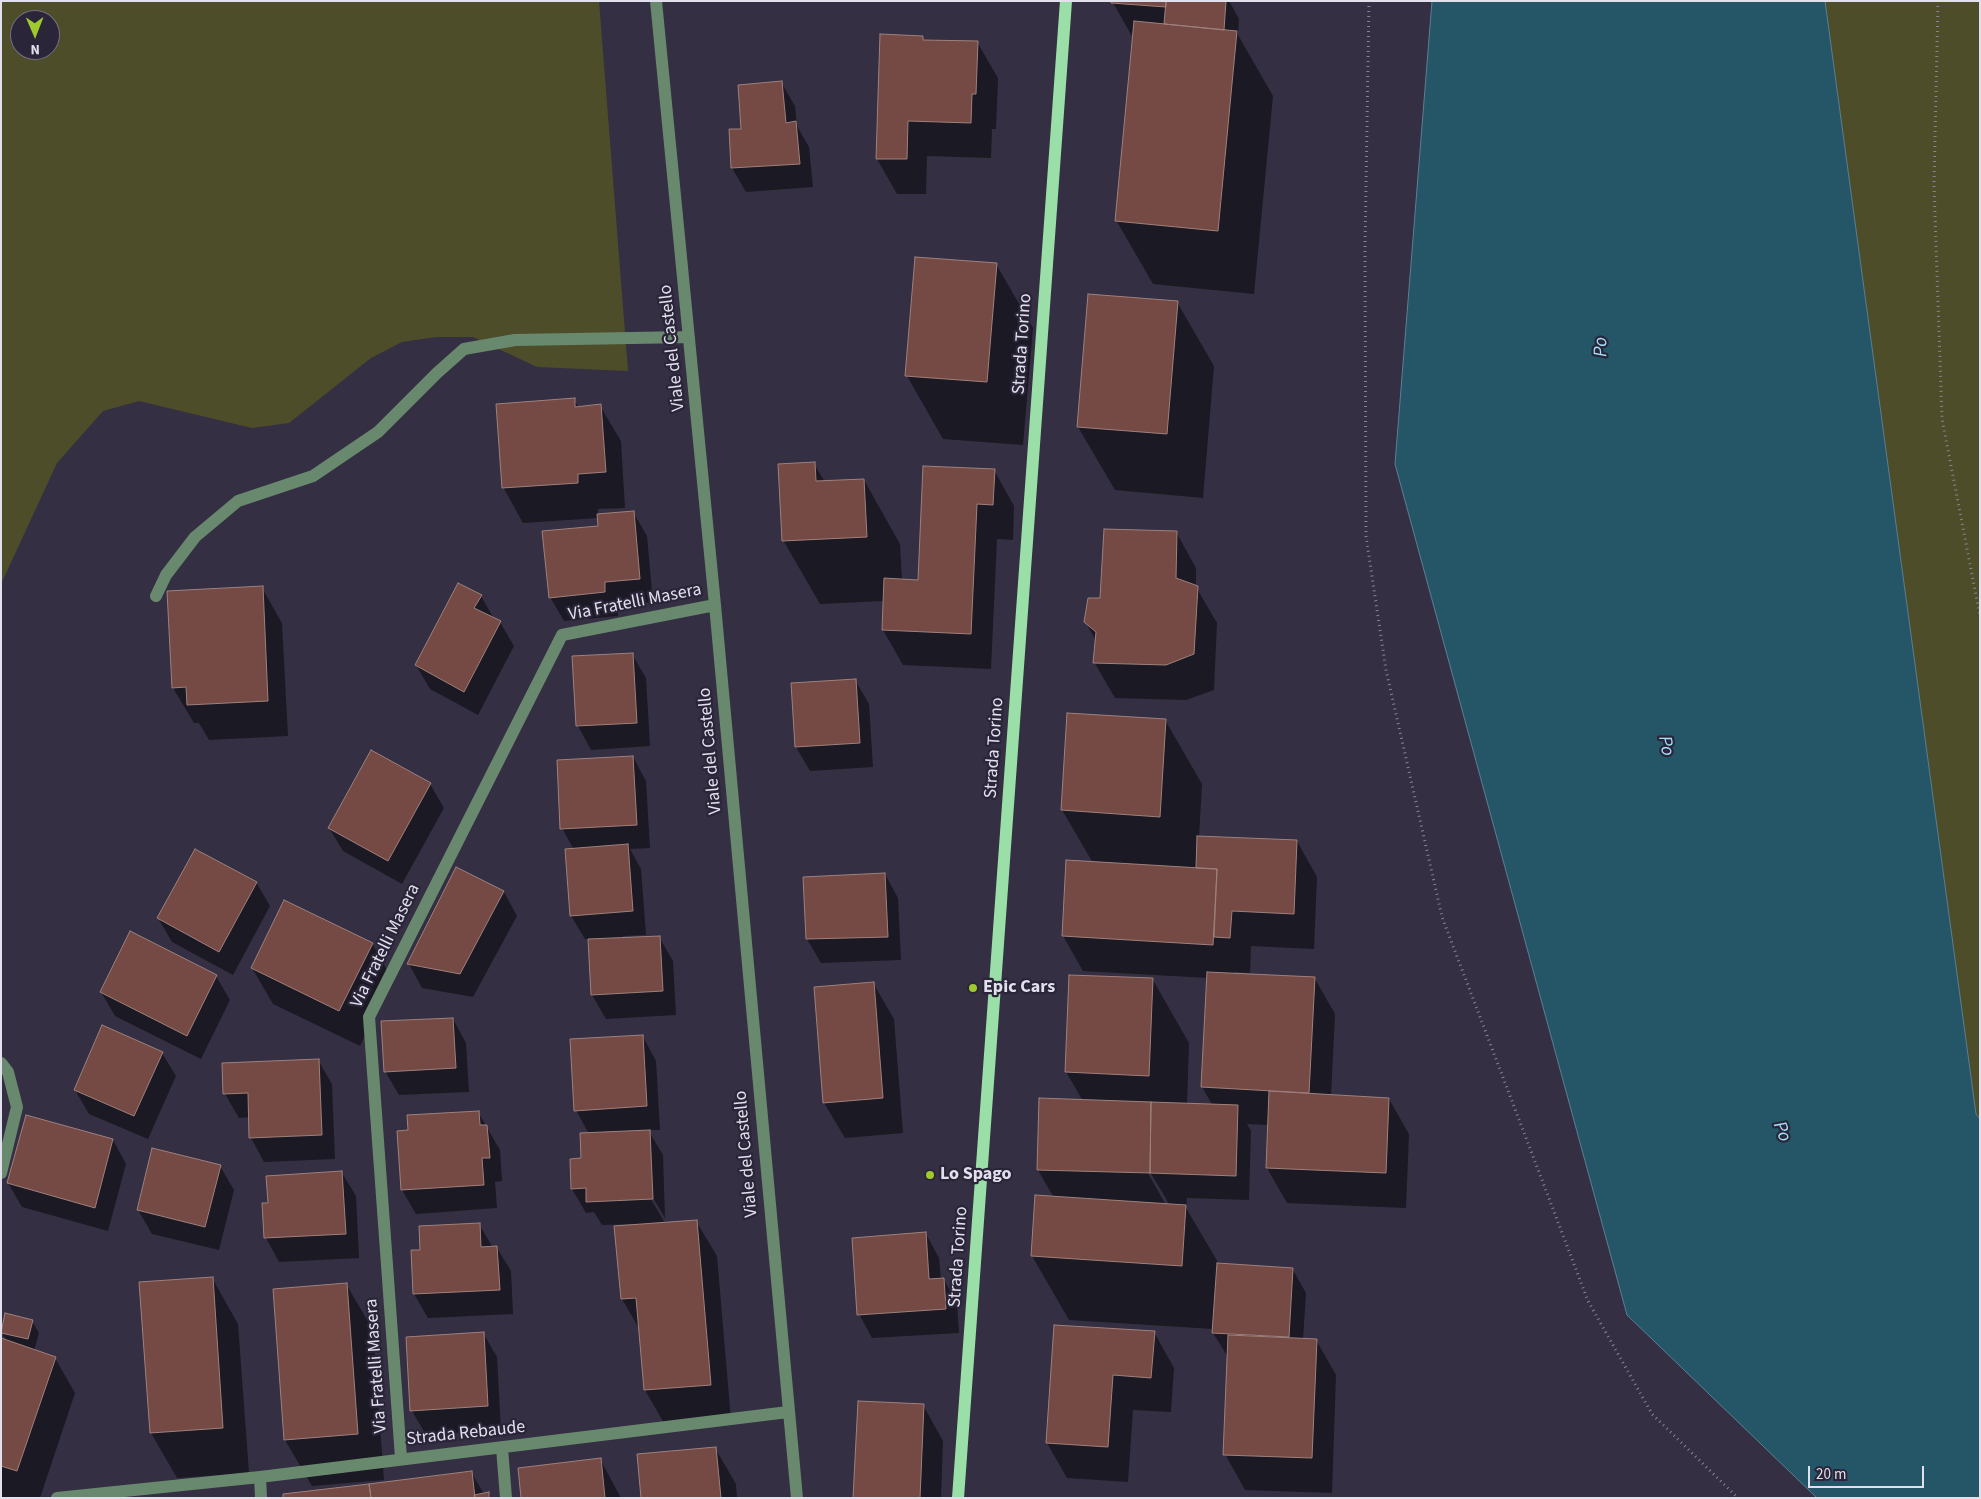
<!DOCTYPE html>
<html>
<head>
<meta charset="utf-8">
<style>
  body { margin:0 }
  #map { position:relative; width:1981px; height:1499px; overflow:hidden; background:#342f43; font-family:"Source Sans 3",sans-serif }
  canvas { display:block }
  .frame { position:absolute; inset:0; border:2px solid #e2e0ed; pointer-events:none }
  .north { position:absolute; left:10px; top:10px; width:50px; height:50px; box-sizing:border-box; background:#2a2539; border:1px solid #747081; border-radius:50%; rotate:179deg; font-size:14px; font-weight:700; line-height:20px; text-align:center; color:#e2e0ed }
  .north::after { content:''; display:block; margin:auto; width:18px; height:22px; background:#9fca2d; clip-path:polygon(50% 0,100% 100%,50% 72%,0 100%) }
  .scale { position:absolute; left:1808px; top:1466px; width:116px; height:22px; box-sizing:border-box; border:2px solid #e2e0ed; border-top:0; padding-left:6px; font-size:15px; line-height:18px; white-space:nowrap; color:#e2e0ed; -webkit-text-stroke:4px #2a2539; paint-order:stroke }
</style>
</head>
<body>
<div id="map">
<canvas width="1981" height="1499"></canvas>
<div class="frame"></div>
<div class="north">N</div>
<div class="scale">20 m</div>
</div>
<script>
const ctx = document.querySelector('canvas').getContext('2d');
ctx.lineJoin = 'round';
function paint(path, color) {
  ctx.fillStyle = color;
  ctx.fill(path, 'evenodd');
}
function toPath(rows) {
  const path = new Path2D();
  for (const r of rows) {
    path.moveTo(r[0], r[1]);
    for (let i = 2; i < r.length; i += 2) path.lineTo(r[i], r[i + 1]);
  }
  return path;
}
function strokePath(path, color, width, dash) {
  ctx.strokeStyle = color;
  ctx.lineWidth = width;
  ctx.lineCap = dash ? 'butt' : 'round';
  ctx.setLineDash(dash || []);
  ctx.stroke(path);
}
function drawText(font, color, halo, rows, align = 'center') {
  ctx.font = font + ' "Source Sans 3",sans-serif';
  ctx.lineWidth = 4.5;
  ctx.setLineDash([]);
  ctx.textBaseline = 'middle';
  ctx.strokeStyle = halo;
  ctx.fillStyle = color;
  for (const [text, x, y, turn = 0] of rows) {
    ctx.save();
    ctx.translate(x, y);
    ctx.rotate((+turn || 0) * Math.PI / 180);
    ctx.textAlign = isNaN(turn) ? turn : align;
    if (halo) ctx.strokeText(text, 0, 0);
    ctx.fillText(text, 0, 0);
    ctx.restore();
  }
}
const green = toPath([
  [1,1,599,1,628,371,537,367,473,337,436,337,402,342,371,358,289,423,252,428,139,401,103,411,57,463,1,584],
  [20,20,50,20,50,50,20,50],
  [1825,1,1980,1,1980,1119,1976,1114]
]);
const water = toPath([
  [1432,1,1825,1,1976,1114,1980,1119,1980,1498,1817,1498,1627,1315,1395,464,1432,1]
]);
const shadow = toPath([
  [1112,1,1229,1,1239,19,1238,35,1273,96,1254,294,1153,284,1116,220,1133,38],
  [922,37,925,41,977,42,998,78,996,129,992,129,991,158,927,156,926,194,897,194,877,159],
  [781,82,795,106,797,126,809,147,813,187,746,192,732,168,742,130],
  [996,264,1033,328,1023,445,943,439,907,376],
  [1177,302,1214,366,1203,498,1115,490,1078,427],
  [574,400,579,408,600,406,621,441,625,508,598,509,598,515,633,512,647,536,653,602,618,605,618,616,564,621,550,597,599,527,598,518,523,523,503,487],
  [814,464,825,482,864,480,900,544,902,580,919,581,994,470,1014,506,1013,540,997,539,991,669,903,665,883,630,884,601,820,604,783,540],
  [1176,532,1196,568,1196,587,1217,623,1214,690,1186,700,1115,698,1094,662,1096,641,1085,621,1101,599],
  [262,588,282,623,288,736,209,740,199,723,194,723,173,688,169,592],
  [481,596,494,619,500,622,514,646,478,715,430,689,416,665],
  [632,654,646,678,650,746,591,750,578,726],
  [855,680,869,704,873,767,810,771,796,747,793,684],
  [1165,720,1202,784,1199,838,1297,841,1317,877,1314,949,1251,946,1250,973,1234,972,1234,975,1315,979,1335,1014,1331,1096,1389,1099,1409,1134,1406,1208,1287,1203,1267,1168,1269,1125,1247,1124,1251,1131,1249,1200,1187,1198,1186,1208,1219,1264,1293,1270,1306,1293,1303,1339,1316,1340,1336,1375,1332,1493,1245,1490,1225,1454,1228,1357,1213,1333,1213,1329,1069,1320,1032,1256,1054,1198,1038,1170,1083,1101,1066,1072,1070,976,1153,980,1189,1043,1187,1105,1213,1106,1202,1087,1208,978,1083,971,1063,936,1093,863,1062,810],
  [1147,1167,1165,1197,1169,1205,1166,1205,1145,1168],
  [633,757,646,781,650,848,630,849,641,869,646,935,623,936,623,939,659,937,673,961,676,1015,606,1019,592,995,589,939,585,939,571,916,574,850,562,828],
  [430,784,444,808,402,884,343,851,329,828],
  [457,869,504,892,517,916,473,997,422,988,409,964],
  [885,874,898,898,901,960,821,963,807,939,805,878],
  [256,882,270,906,233,975,172,942,158,918],
  [131,933,216,976,230,1000,201,1059,115,1016,101,992],
  [372,943,392,979,360,1046,273,1004,252,968],
  [873,983,894,1019,903,1133,845,1138,824,1103],
  [453,1019,466,1043,469,1092,399,1095,385,1071],
  [643,1037,656,1061,660,1130,648,1130,663,1155,665,1218,650,1193,648,1194,665,1223,696,1221,717,1256,731,1420,665,1425,645,1390,640,1330,622,1299,616,1227,634,1226,634,1224,602,1225,594,1212,586,1213,572,1189,589,1134,576,1110],
  [162,1053,176,1076,148,1139,89,1114,75,1090],
  [318,1060,332,1084,335,1159,264,1162,251,1138,250,1117,239,1118,225,1094],
  [478,1112,500,1150,502,1181,495,1182,497,1208,416,1214,402,1190,409,1131],
  [26,1117,113,1140,126,1164,108,1231,22,1207,8,1183],
  [220,1166,234,1190,219,1250,152,1234,138,1210],
  [342,1173,356,1196,359,1258,279,1262,266,1238,269,1204],
  [479,1224,493,1248,497,1248,511,1271,513,1314,428,1318,414,1294,422,1251],
  [926,1234,939,1258,941,1280,944,1280,957,1303,959,1333,872,1338,859,1314],
  [212,1278,238,1324,249,1473,177,1478,151,1433],
  [346,1284,373,1330,384,1480,312,1486,285,1440],
  [32,1321,39,1333,34,1351,55,1358,75,1393,40,1498,1,1498,1,1339,7,1341,2,1333],
  [1154,1332,1174,1368,1171,1412,1133,1410,1128,1482,1067,1478,1047,1443],
  [483,1333,497,1357,501,1430,426,1435,412,1411],
  [923,1405,943,1441,941,1498,855,1498],
  [715,1448,736,1484,737,1498,642,1498],
  [600,1459,621,1498,522,1498],
  [471,1472,484,1494,488,1493,491,1498,285,1498]
]);
const building = toPath([
  [1111,1,1166,1,1166,7,1111,3,1111,1],
  [1166,1,1226,1,1224,30,1164,24,1166,1],
  [1134,21,1237,31,1218,231,1115,221,1134,21],
  [880,34,923,36,923,40,978,41,976,94,972,94,971,123,908,121,907,159,876,159,880,34],
  [782,81,786,123,796,121,800,164,731,168,729,129,741,129,738,85,782,81],
  [915,257,997,263,987,382,905,376,915,257],
  [1088,294,1178,301,1167,434,1077,427,1088,294],
  [575,398,575,407,601,404,606,472,578,474,578,483,502,488,496,404,575,398],
  [815,462,816,481,864,479,867,537,782,541,778,464,815,462],
  [923,466,995,469,993,505,977,504,971,634,882,630,884,578,918,580,923,466],
  [634,511,640,579,605,582,605,592,549,598,542,531,598,526,597,514,634,511],
  [1104,529,1177,531,1176,578,1198,586,1194,654,1166,665,1093,663,1096,632,1084,622,1088,598,1100,598,1104,529],
  [458,583,482,595,474,608,501,621,464,692,415,665,458,583],
  [263,586,268,701,187,705,186,687,172,688,167,591,263,586],
  [633,653,637,723,576,726,572,656,633,653],
  [856,679,860,743,795,747,791,683,856,679],
  [1067,713,1166,719,1160,817,1061,810,1067,713],
  [371,750,431,783,388,861,328,828,371,750],
  [633,756,637,825,560,829,557,760,633,756],
  [1197,836,1297,840,1294,914,1232,911,1230,938,1214,937,1217,869,1196,868,1197,836],
  [628,844,633,911,570,916,565,849,628,844],
  [195,849,257,882,219,952,157,918,195,849],
  [1066,860,1217,869,1213,945,1062,936,1066,860],
  [456,867,504,891,460,974,407,964,456,867],
  [885,873,888,937,806,939,803,877,885,873],
  [284,900,373,943,339,1011,251,968,284,900],
  [130,931,217,975,187,1036,100,992,130,931],
  [660,936,663,991,591,995,588,939,660,936],
  [1207,972,1315,977,1309,1093,1201,1087,1207,972],
  [1069,975,1153,978,1149,1076,1065,1072,1069,975],
  [874,982,883,1098,823,1103,814,987,874,982],
  [453,1018,456,1068,384,1072,381,1021,453,1018],
  [102,1025,163,1052,134,1116,74,1090,102,1025],
  [643,1035,647,1106,574,1111,570,1039,643,1035],
  [319,1059,322,1135,249,1138,248,1093,223,1094,222,1063,319,1059],
  [1269,1091,1389,1098,1386,1173,1266,1168,1269,1091],
  [1039,1098,1151,1102,1150,1173,1037,1170,1039,1098],
  [1151,1102,1238,1105,1236,1176,1150,1173,1151,1102],
  [479,1111,480,1125,487,1125,490,1158,482,1158,484,1185,401,1190,397,1131,408,1130,407,1115,479,1111],
  [26,1115,113,1139,95,1208,7,1183,26,1115],
  [650,1130,653,1199,586,1202,586,1188,571,1189,570,1159,581,1158,580,1133,650,1130],
  [152,1148,221,1165,205,1227,137,1210,152,1148],
  [342,1171,346,1234,264,1238,262,1203,268,1203,266,1176,342,1171],
  [1035,1195,1186,1205,1182,1266,1031,1256,1035,1195],
  [697,1220,711,1385,644,1390,636,1298,621,1299,614,1226,697,1220],
  [480,1223,481,1247,497,1246,500,1290,413,1294,411,1250,420,1250,419,1226,480,1223],
  [926,1232,929,1279,944,1278,946,1309,857,1315,852,1238,926,1232],
  [1217,1263,1293,1268,1289,1337,1212,1333,1217,1263],
  [213,1277,223,1428,150,1433,139,1282,213,1277],
  [347,1283,358,1434,284,1440,273,1289,347,1283],
  [5,1313,33,1320,28,1339,1,1333,5,1313],
  [1054,1325,1155,1331,1151,1378,1113,1375,1108,1447,1046,1443,1054,1325],
  [484,1332,488,1406,410,1411,406,1337,484,1332],
  [1228,1335,1317,1339,1312,1458,1223,1455,1228,1335],
  [1,1338,56,1357,17,1471,1,1466,1,1338],
  [858,1401,924,1404,920,1498,853,1498,858,1401],
  [716,1447,721,1498,641,1498,637,1454,716,1447],
  [601,1458,605,1498,521,1498,518,1468,601,1458],
  [472,1471,475,1498,371,1498,369,1484,472,1471],
  [369,1484,371,1498,283,1498,283,1494,369,1484],
  [489,1492,489,1498,475,1498,474,1495,489,1492]
]);
const path = toPath([
  [1369,1,1365,248,1366,536,1386,670,1442,917,1588,1301,1652,1414,1738,1498],
  [1938,1,1934,185,1942,419,1980,616]
]);
const minor = toPath([
  [656,1,715,605,797,1498],
  [156,596,166,575,195,537,238,501,313,476,378,432,437,373,464,349,515,340,689,337],
  [1,1063,8,1072,17,1107,1,1173],
  [502,1448,506,1498],
  [401,1458,369,1017,562,635,715,605],
  [260,1477,261,1498],
  [57,1498,260,1477,788,1412]
]);
const major = toPath([
  [958,1498,1066,1]
]);
const markers = [
  [973,988,5,"#9fca2d"],
  [930,1175,5,"#9fca2d"]
];
const streetNames = [
  ["Strada Torino",1023,344,-86],
  ["Viale del Castello",673,348,-96],
  ["Via Fratelli Masera",635,603,-11],
  ["Strada Torino",995,748,-86],
  ["Viale del Castello",711,751,-95],
  ["Via Fratelli Masera",386,946,-64],
  ["Viale del Castello",747,1154,-95],
  ["Strada Torino",959,1257,-86],
  ["Via Fratelli Masera",377,1366,-94],
  ["Strada Rebaude",466,1434,-6]
];
const poiNames = [
  ["Epic Cars",983,988],
  ["Lo Spago",940,1175]
];
const waterNames = [
  ["Po",1602,347,-91],
  ["Po",1665,746,79],
  ["Po",1781,1132,68]
];
paint(green, '#4d4e29');
paint(water, '#245668');
strokePath(water, '#5d7f90', 1);
paint(shadow, '#0007');
paint(building, '#754944');
strokePath(building, '#9e817d', 1);
strokePath(path, '#888495', 3, [1, 4]);
strokePath(minor, '#69896e', 12);
strokePath(major, '#9bdfa8', 12);
for (const [x, y, r, color] of markers) {
  const dot = new Path2D();
  dot.arc(x, y, r, 0, 2 * Math.PI);
  ctx.fillStyle = color;
  ctx.fill(dot);
  strokePath(dot, '#2a2539', 2);
}
drawText('18px', '#e2e0ed', '#2a2539', streetNames);
drawText('bold 18px', '#e2e0ed', '#2a2539', poiNames, 'left');
drawText('italic 19px', '#a1e0f9', '#2a2539', waterNames);
</script>
</body>
</html>
